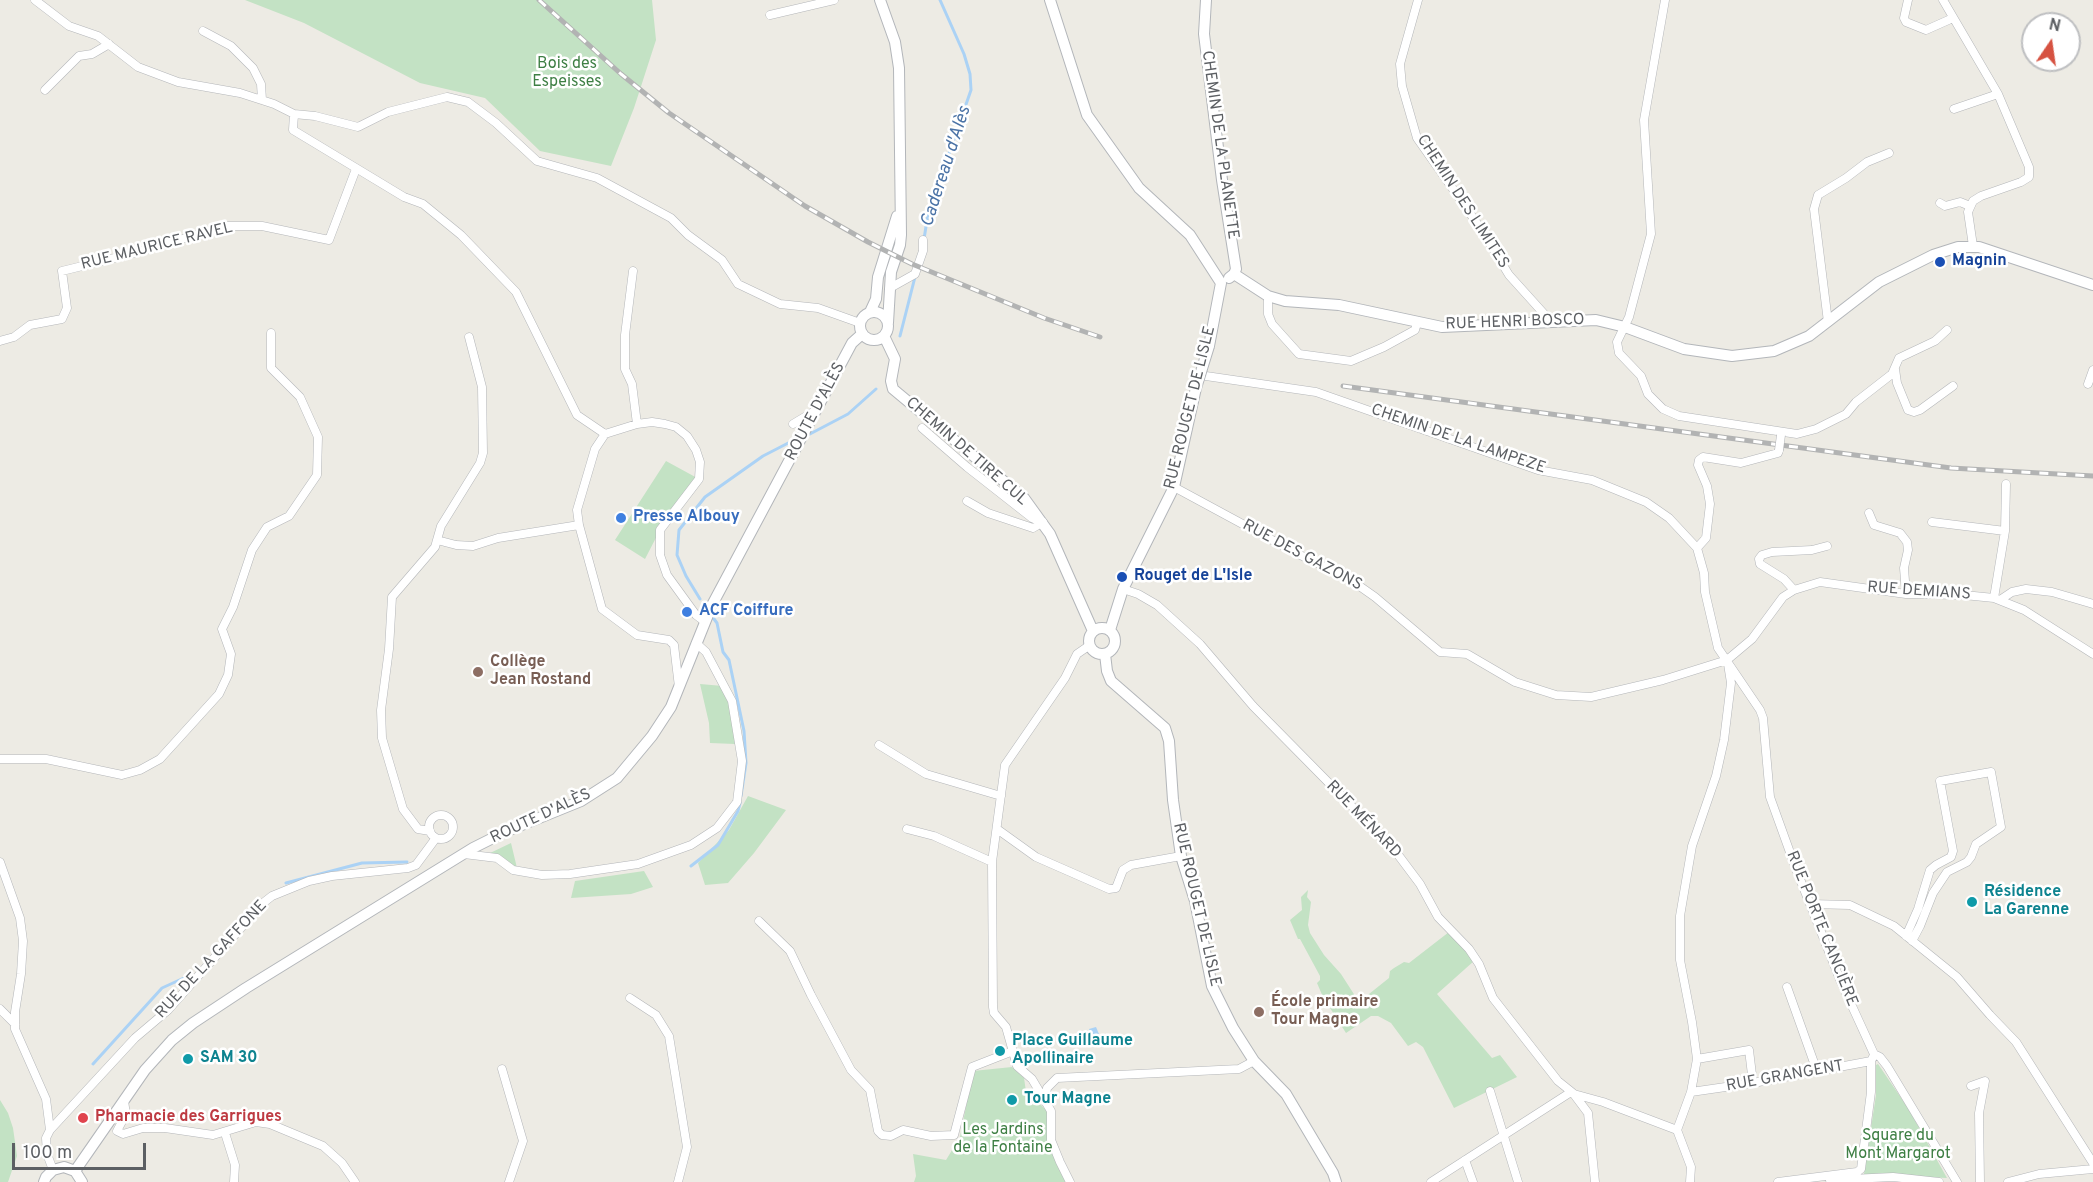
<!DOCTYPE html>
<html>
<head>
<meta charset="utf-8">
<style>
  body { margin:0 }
  #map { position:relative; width:2093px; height:1182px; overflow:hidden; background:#edebe4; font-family:Overpass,sans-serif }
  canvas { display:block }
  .north { position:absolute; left:2021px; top:12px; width:60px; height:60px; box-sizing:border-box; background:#fff; border:2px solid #bebfc1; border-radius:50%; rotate:13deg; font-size:16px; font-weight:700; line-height:24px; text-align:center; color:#5c5f63 }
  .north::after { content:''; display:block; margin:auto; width:21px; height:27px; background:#d65241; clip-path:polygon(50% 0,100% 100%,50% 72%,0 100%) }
  .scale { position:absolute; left:12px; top:1143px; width:134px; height:27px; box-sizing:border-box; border:3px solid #5c5f63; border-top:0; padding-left:8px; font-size:18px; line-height:21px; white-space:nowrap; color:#5c5f63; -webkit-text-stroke:4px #fff; paint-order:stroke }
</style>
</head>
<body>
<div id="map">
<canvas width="2093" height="1182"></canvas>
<div class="north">N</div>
<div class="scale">100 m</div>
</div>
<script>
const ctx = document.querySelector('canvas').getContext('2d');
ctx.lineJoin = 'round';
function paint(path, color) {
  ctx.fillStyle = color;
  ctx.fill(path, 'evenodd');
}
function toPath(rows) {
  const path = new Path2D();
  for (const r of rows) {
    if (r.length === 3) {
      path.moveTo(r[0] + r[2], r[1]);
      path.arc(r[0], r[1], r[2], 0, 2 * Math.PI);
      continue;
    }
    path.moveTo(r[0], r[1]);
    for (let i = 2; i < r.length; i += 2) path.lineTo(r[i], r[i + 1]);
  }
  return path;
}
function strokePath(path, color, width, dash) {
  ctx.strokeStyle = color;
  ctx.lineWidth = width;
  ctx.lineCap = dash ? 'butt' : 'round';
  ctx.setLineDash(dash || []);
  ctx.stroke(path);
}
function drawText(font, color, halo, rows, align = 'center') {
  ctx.font = font + ' Overpass,sans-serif';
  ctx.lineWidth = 5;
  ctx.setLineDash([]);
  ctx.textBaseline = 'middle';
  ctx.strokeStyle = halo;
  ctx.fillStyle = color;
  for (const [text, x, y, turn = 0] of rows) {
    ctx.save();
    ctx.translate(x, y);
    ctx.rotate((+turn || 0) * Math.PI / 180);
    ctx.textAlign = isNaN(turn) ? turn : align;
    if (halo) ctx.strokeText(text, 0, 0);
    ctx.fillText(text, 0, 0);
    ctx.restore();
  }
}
const green = toPath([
  [245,0,652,0,656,40,634,108,611,166,540,151,485,98,420,83,304,23],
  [666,461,699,479,660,530,645,559,615,540],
  [700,684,723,686,734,721,735,744,710,743,709,723],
  [748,796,786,810,754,853,728,883,705,885,698,863,729,830],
  [511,843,517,868,497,854,488,854],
  [644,871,653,887,631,894,571,898,575,881],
  [1308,890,1307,897,1311,902,1308,925,1310,933,1324,955,1341,974,1359,1002,1389,978,1390,971,1394,968,1404,962,1409,963,1449,932,1474,961,1437,994,1492,1058,1500,1055,1517,1077,1454,1108,1423,1047,1416,1042,1408,1046,1391,1023,1378,1016,1371,1016,1346,1033,1323,997,1317,983,1320,980,1320,976,1300,939,1298,939,1290,920,1302,910,1301,897],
  [1878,1064,1908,1108,1947,1178,1864,1174,1876,1095,1876,1065],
  [1012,1067,1024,1078,1028,1105,1040,1104,1048,1112,1049,1140,1067,1182,914,1182,916,1176,913,1154,946,1160,960,1137,973,1071],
  [0,1100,8,1113,13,1128,17,1156,8,1182,0,1182]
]);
const water = toPath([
  [1096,1027,1102,1041,1099,1047,1095,1044,1089,1029]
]);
const stream = toPath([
  [924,239,928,214,971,90,970,74,964,54,940,0],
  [900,336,915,277],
  [808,435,848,414,876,389],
  [700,599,686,576,677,555,679,530,705,497,763,456,796,439],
  [711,615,717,623,723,652,729,660,744,731,746,763,741,796],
  [691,866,718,845,738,811,740,803],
  [286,883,362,863,407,862],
  [93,1064,162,988,186,977]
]);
const street = toPath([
  [35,0,69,26,98,36,138,67,178,82,240,93,274,104,294,114,293,130,404,197,423,204,461,235,516,292,577,415,605,434,595,449,577,510,579,525,602,609,637,635,669,640,674,645,679,687],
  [1418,0,1400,64,1402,86,1417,138,1481,229,1509,275,1546,316,1547,322],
  [1665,0,1644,120,1651,234,1629,317,1617,342,1619,353,1641,376,1648,394,1663,409,1679,416,1797,434,1816,429,1846,414,1856,402,1892,374,1899,358,1935,341,1947,330],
  [1908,0,1904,18,1906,22,1926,30,1953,18],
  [1943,0,1998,94,2029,167,2029,177,2021,182,1981,196,1973,201,1968,212,1973,246],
  [770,15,834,0],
  [203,31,231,46,253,68,261,84,262,100],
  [45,90,79,56,92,54,109,44],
  [1954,109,1998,94],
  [294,114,315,116,358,127,388,112,447,97,468,102,496,123,537,161,597,178,671,218,688,235,722,260,738,284,780,304,818,308,860,323],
  [1940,203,1945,206,1960,202,1970,206],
  [633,271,625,335,625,369,632,384,637,424],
  [890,288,915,274,923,251,923,240],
  [1268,296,1268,314,1272,324,1299,354,1351,361,1384,347,1415,330,1417,323],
  [1828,322,1814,209,1818,195,1846,178,1867,162,1889,153],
  [0,341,14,337,30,325,62,319,67,308,62,271,135,253,226,226,262,226,329,240,356,169],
  [1895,369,1897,383,1908,410,1914,412,1920,410,1953,386],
  [1199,375,1316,392,1538,470,1592,480,1646,502,1669,518,1697,548],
  [2088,384,2093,370],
  [793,424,813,412],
  [922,428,967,467,1032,518,1039,521],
  [605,434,637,424,652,422,665,424,676,427,687,436,696,450,700,462,699,479,660,530,660,555,667,575,696,615,704,621],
  [1779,450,1778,453,1741,463,1703,457,1699,460,1698,465,1707,486,1710,504,1706,538,1697,548,1704,573,1705,592,1718,648,1760,710,1763,718,1770,797,1796,869,1841,982,1874,1054,1880,1057,1887,1066,1957,1182],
  [1174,487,1298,554,1348,578,1375,597,1440,652,1467,654,1515,682,1556,695,1591,697,1663,680,1727,660,1752,639,1783,597,1794,590,1820,582,1906,594,1964,595,1994,598,2024,610,2093,654],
  [967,501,988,513,1033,528,1043,522],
  [1869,513,1874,525,1900,533,1907,542,1908,550,1904,568,1906,594],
  [1932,522,2005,531],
  [437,540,456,545,473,546,498,538,579,525],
  [1123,589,1138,594,1157,605,1200,644,1253,706,1393,848,1420,884,1438,917,1469,949,1479,964,1493,998,1558,1081,1573,1093,1588,1113,1595,1182],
  [1794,590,1784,579,1760,564,1759,559,1762,555,1772,552,1812,550,1827,546],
  [1994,598,2005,531,2006,484],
  [2000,600,2012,592,2026,589,2052,592,2093,604],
  [879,745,926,774,1001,796],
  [0,759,46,759,122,775,140,770,160,759,219,694,228,675,231,654,222,629,233,607,252,550,267,527,289,516,317,475,318,437,300,397,271,368,271,333],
  [441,827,12],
  [907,829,934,836,992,862],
  [997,829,1036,857,1109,889,1116,888,1123,870,1131,865,1181,856],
  [430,831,418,829,403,809,382,738,381,710,389,649,392,597,435,547,441,526,480,463,483,453,482,387,469,337],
  [464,854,497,858,513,870,542,875,570,874,638,864,691,845,717,828,737,802,742,761,732,701,706,652,696,643],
  [0,862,20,918,23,941,21,974,15,1012,15,1029,46,1099,50,1130,46,1138,47,1154,53,1170],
  [1810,904,1850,905,1894,926,1957,977,1990,1015,2016,1042,2093,1163],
  [759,921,790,951,811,995,851,1070,870,1090,878,1131,882,1135,891,1136,903,1130,931,1136,954,1135,972,1067,1013,1051],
  [1906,936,1918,909,1930,870,1936,865,1951,857,1953,851,1940,781,1991,772,2001,827,1976,844,1971,857,1967,862,1947,872,1933,893,1920,926,1912,941],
  [1787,987,1817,1071],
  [630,998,656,1015,669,1036,687,1147,678,1182],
  [0,1009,15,1024],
  [1697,1059,1749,1050,1753,1083],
  [502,1069,523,1141,509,1182],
  [1971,1086,1985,1081,1979,1113,1980,1182],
  [1490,1091,1518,1182],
  [1691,1092,1753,1083,1871,1061,1873,1057],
  [1574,1094,1603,1102,1677,1130],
  [124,1101,126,1114,117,1131,123,1134,143,1128,165,1128,213,1135,256,1122,270,1124,323,1146,342,1163,355,1182],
  [1045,1101,1047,1088,1057,1078,1239,1069,1254,1061],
  [50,1130,135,1038,168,1010,263,903,272,896,309,881,332,876,408,868,416,865,436,838],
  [225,1133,235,1165,234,1182],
  [1465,1160,1473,1182],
  [1830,1180,1893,1177,1939,1182],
  [1070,1182,1060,1162,1051,1140,1051,1111,1032,1079,1017,1066,1006,1027,994,1013,993,1007,992,862,1005,765,1065,678,1077,654,1090,645],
  [1431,1182,1571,1092],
  [1690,1182,1691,1167,1677,1130,1691,1092,1697,1059,1692,1022,1680,960,1680,916,1692,846,1716,776,1724,740,1731,683,1728,664],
  [1778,1182,1857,1172,1861,1169,1871,1092,1871,1061],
  [2008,1182,2039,1174,2093,1169]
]);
const secondary = toPath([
  [880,0,895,42,899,68,901,235,900,245,891,272,888,323],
  [1050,0,1087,115,1139,188,1190,235,1221,283],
  [1206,0,1204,34,1222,180,1236,269,1234,274,1229,278],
  [1234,274,1268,296,1285,301,1339,305,1442,327,1596,320,1625,327,1684,349,1732,356,1774,351,1809,336,1879,282,1933,255,1958,247,1979,247,2093,285],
  [874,326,14],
  [870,312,876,299,878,277,897,216],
  [884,336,895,359,891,381,893,389,1024,498,1050,534,1093,631],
  [1209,346,1221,283],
  [1102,641,13],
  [1110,630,1123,589,1174,487,1196,388],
  [1105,654,1107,671,1111,681,1165,728,1169,741,1173,800,1181,856,1195,901,1212,986,1233,1028,1254,1061,1286,1094,1333,1173,1336,1182],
  [75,1171,145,1070,172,1040,193,1023,246,988,473,848,507,831,581,801,617,778,652,736,671,707,712,605,852,343,862,334],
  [44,1182,46,1177,53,1170,64,1167,75,1171,82,1182]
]);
const rail = toPath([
  [539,0,621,74,669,113,805,206,868,242,912,264,1044,318,1100,337],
  [1343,386,1951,468,2093,476]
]);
const streetBridge = toPath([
  [1779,450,1781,435]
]);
const secondaryBridge = toPath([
  [1196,388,1209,346]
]);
const markers = [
  [1940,262,6,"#1a4fb4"],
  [621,518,6,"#3f7fe0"],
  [1122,577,6,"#1a4fb4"],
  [687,612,6,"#3f7fe0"],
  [478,672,6,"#8d6e63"],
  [1972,902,6,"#0f9aa8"],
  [1259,1012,6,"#8d6e63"],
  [1000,1051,6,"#0f9aa8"],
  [188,1059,6,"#0f9aa8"],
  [1012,1100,6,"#0f9aa8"],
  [83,1118,6,"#e0444e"]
];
const parkNames = [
  ["Bois des",567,65],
  ["Espeisses",567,83],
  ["Les Jardins",1003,1131],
  ["de la Fontaine",1003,1149],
  ["Square du",1898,1137],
  ["Mont Margarot",1898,1155]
];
const streetNames = [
  ["CHEMIN DE LA PLANETTE",1219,145,82],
  ["CHEMIN DES LIMITES",1462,202,57],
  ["RUE MAURICE RAVEL",157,247,-14],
  ["RUE HENRI BOSCO",1515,323,-2],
  ["RUE ROUGET DE LISLE",1191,408,-76],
  ["ROUTE D'ALÈS",816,412,-62],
  ["CHEMIN DE LA LAMPEZE",1458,440,19],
  ["CHEMIN DE TIRE CUL",966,452,41],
  ["RUE DES GAZONS",1302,556,28],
  ["RUE DEMIANS",1919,592,4],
  ["ROUTE D'ALÈS",541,817,-25],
  ["RUE MÉNARD",1363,820,46],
  ["RUE ROUGET DE LISLE",1196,905,77],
  ["RUE PORTE CANCIÈRE",1821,929,68],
  ["RUE DE LA GAFFONE",212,960,-47],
  ["RUE GRANGENT",1785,1077,-10]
];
const transitNames = [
  ["Magnin",1952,262],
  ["Rouget de L'Isle",1134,577]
];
const shopNames = [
  ["Presse Albouy",633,518],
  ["ACF Coiffure",699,612]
];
const educationNames = [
  ["Collège",490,663],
  ["Jean Rostand",490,681],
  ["École primaire",1271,1003],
  ["Tour Magne",1271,1021]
];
const cultureNames = [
  ["Résidence",1984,893],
  ["La Garenne",1984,911],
  ["Place Guillaume",1012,1042],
  ["Apollinaire",1012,1060],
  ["SAM 30",200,1059],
  ["Tour Magne",1024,1100]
];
const healthNames = [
  ["Pharmacie des Garrigues",95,1118]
];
const waterNames = [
  ["Cadereau d'Alès",947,167,-72]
];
paint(green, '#c3e2c4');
paint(water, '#abd2f5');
strokePath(stream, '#abd2f5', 3);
strokePath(street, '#b4b6b9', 9);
strokePath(secondary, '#b3b6ba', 12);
strokePath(street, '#fff', 8);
strokePath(secondary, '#fff', 10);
strokePath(rail, '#b2b3b3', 5);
strokePath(rail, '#fff', 3, [9]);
strokePath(streetBridge, '#b4b6b9', 9, []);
strokePath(secondaryBridge, '#b3b6ba', 12, []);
strokePath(streetBridge, '#fff', 8);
strokePath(secondaryBridge, '#fff', 10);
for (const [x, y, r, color] of markers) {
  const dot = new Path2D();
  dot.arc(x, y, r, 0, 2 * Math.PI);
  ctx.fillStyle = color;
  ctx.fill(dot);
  strokePath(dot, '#fff', 2);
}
drawText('16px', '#3e7f44', '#fff', parkNames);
drawText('16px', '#5c5f63', '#fff', streetNames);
drawText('bold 16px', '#164399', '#fff', transitNames, 'left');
drawText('bold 16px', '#366cbe', '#fff', shopNames, 'left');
drawText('bold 16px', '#785e54', '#fff', educationNames, 'left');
drawText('bold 16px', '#0d838f', '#fff', cultureNames, 'left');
drawText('bold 16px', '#be3a42', '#fff', healthNames, 'left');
drawText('italic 18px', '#4b73a6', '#fff', waterNames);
</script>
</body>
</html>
